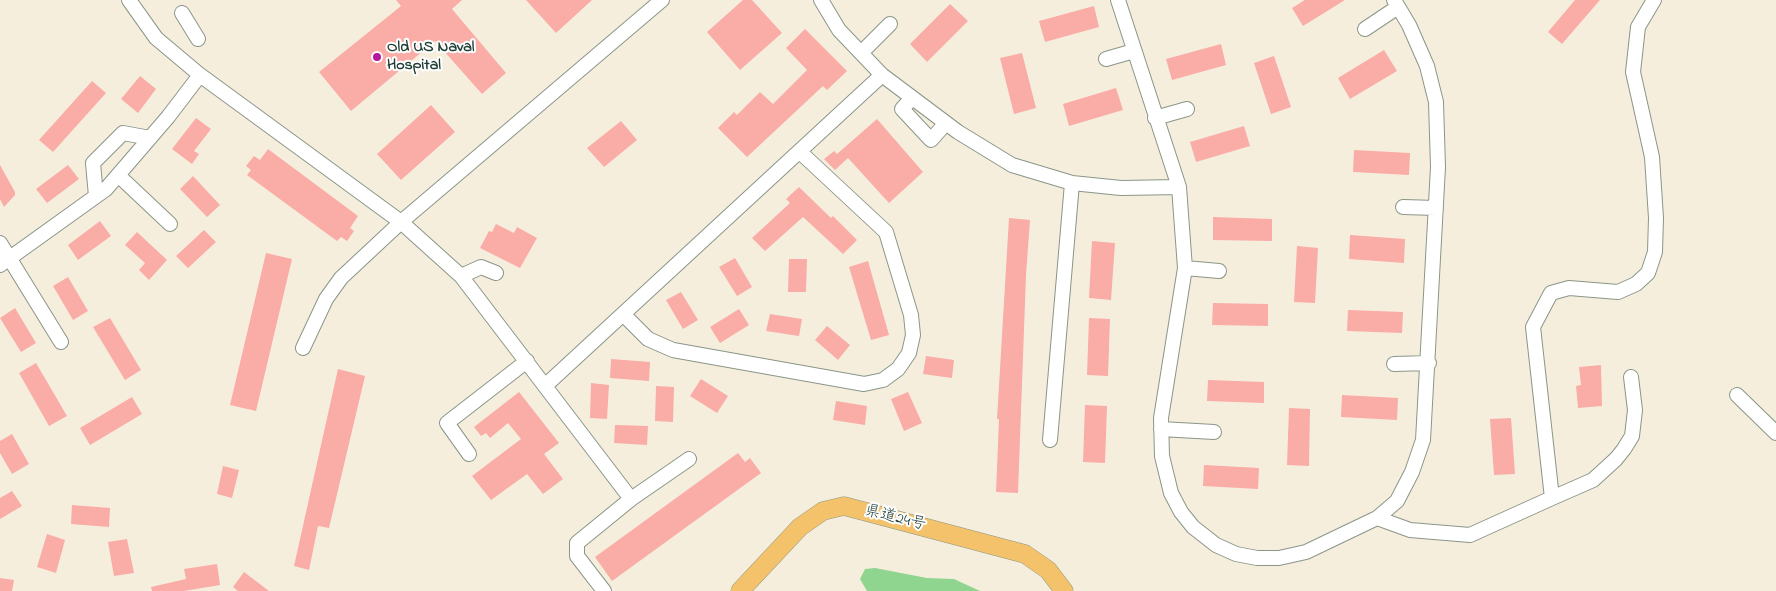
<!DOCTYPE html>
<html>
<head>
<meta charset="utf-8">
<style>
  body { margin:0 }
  canvas { display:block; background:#f6eedd }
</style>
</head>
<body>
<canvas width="1776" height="591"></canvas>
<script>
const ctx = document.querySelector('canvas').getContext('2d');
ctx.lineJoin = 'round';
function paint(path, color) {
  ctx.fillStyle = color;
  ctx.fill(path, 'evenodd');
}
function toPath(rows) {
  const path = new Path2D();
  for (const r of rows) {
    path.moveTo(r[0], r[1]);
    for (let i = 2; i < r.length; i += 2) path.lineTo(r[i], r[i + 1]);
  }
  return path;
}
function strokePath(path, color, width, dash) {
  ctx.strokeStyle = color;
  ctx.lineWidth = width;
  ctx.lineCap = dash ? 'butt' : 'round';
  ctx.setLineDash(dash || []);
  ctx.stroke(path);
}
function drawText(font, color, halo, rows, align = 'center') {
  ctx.font = font + ' "Indie Flower","Klee One",sans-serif';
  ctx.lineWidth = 4;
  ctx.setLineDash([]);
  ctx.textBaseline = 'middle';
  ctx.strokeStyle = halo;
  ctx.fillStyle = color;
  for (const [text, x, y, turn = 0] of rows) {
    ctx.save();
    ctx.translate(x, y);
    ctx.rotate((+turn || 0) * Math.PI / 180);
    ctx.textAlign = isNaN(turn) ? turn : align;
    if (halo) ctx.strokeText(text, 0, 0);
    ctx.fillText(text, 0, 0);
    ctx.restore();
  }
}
const green = toPath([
  [875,568,927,578,954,579,980,591,867,591,860,579,865,569]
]);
const building = toPath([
  [396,0,462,0,452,9,506,73,482,94,435,41,351,111,319,72,401,6],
  [526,0,592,0,556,33],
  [743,0,752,0,782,33,740,70,707,32],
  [1305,0,1345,0,1303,26,1292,8],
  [1575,0,1600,0,1562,44,1548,32],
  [950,4,968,21,927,62,910,44],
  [1094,6,1099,27,1045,42,1039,21],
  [805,29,847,71,827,90,823,86,747,157,718,128,734,112,737,115,760,92,773,104,807,70,786,48],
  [1221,44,1226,65,1172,80,1166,59],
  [1384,50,1397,71,1350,99,1338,78],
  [1022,53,1036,108,1014,114,1000,58],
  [1274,56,1291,107,1271,114,1254,63],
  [140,76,156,89,138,113,121,99],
  [92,81,106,93,53,152,39,140],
  [1116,88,1123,110,1069,126,1063,104],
  [431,105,455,132,401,180,377,154],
  [196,118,211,129,194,151,199,154,192,164,172,149],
  [877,119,923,172,889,203,848,158,835,170,824,159,834,151,837,154],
  [621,121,637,140,604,167,587,148],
  [1244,126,1250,146,1196,162,1190,142],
  [268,149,358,216,350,228,354,231,347,241,341,237,337,241,247,175,251,170,246,166,254,156,260,160],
  [1354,150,1410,153,1409,175,1353,172],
  [0,165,15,192,15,195,4,207,0,199],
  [68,165,79,179,47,203,36,189],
  [193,176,220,205,207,217,180,189],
  [799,187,831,218,833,216,857,240,843,254,803,217,765,251,752,238,790,203,786,199],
  [1213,217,1272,219,1272,241,1213,240],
  [1009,218,1030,220,1026,275,1018,493,996,492,999,419,997,419],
  [100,221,111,236,78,260,68,245],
  [496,224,514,233,517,227,537,238,520,268,480,248,489,231,492,232],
  [204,230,216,242,188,268,176,256],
  [137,232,167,260,149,280,139,270,145,263,125,245],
  [1350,235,1405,239,1404,263,1349,259],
  [1092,241,1115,243,1111,300,1089,298],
  [1297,246,1318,248,1315,303,1294,302],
  [266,253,292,259,256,411,230,405],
  [735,258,752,287,737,296,719,267],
  [789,259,807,259,806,292,788,292],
  [868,261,889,335,871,340,849,267],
  [68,277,88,311,73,320,53,286],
  [681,292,698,320,683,329,666,300],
  [1213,303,1268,304,1268,326,1212,325],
  [15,308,36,343,21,352,0,318],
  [739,309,749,325,720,343,710,327],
  [1348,310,1403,312,1402,333,1347,331],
  [770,314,802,319,799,336,766,331],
  [110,318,141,370,125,380,93,327],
  [1089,318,1110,319,1108,376,1087,375],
  [827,326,850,345,838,360,815,340],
  [926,356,954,360,952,378,923,374],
  [611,359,650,362,649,381,610,378],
  [36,363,67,416,49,426,19,373],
  [1601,365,1602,406,1578,408,1576,386,1581,385,1579,367],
  [338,369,365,376,329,528,318,526,309,570,294,566],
  [701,379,728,396,717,413,690,396],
  [1208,380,1264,382,1264,403,1207,401],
  [591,383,609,385,607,419,590,418],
  [656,386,674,387,673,422,655,421],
  [519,392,559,443,544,454,563,479,543,494,527,474,491,500,472,476,521,439,508,423,490,438,486,433,481,436,474,427],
  [908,392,922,423,904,431,891,399],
  [1342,395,1398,398,1397,420,1341,417],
  [132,397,142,414,90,445,80,428],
  [836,401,867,406,865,425,833,420],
  [1085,405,1107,406,1105,463,1083,462],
  [1289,408,1310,409,1309,466,1287,465],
  [1511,418,1515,474,1494,475,1490,419],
  [615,425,648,426,647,445,614,443],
  [12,434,29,464,12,474,0,453,0,441],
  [738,453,745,462,750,458,761,473,612,581,595,557],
  [1204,465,1259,468,1258,489,1203,486],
  [223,466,239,470,232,498,217,494],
  [12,491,22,506,0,519,0,498],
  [72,505,110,508,109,527,71,524],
  [47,534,65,540,56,573,37,567],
  [127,539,134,573,114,576,108,542],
  [217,564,220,585,184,591,152,591,151,587,186,579,184,569],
  [244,572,269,591,238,591,233,587],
  [0,578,14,580,12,591,0,591]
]);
const minor = toPath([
  [129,0,156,38,200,75,401,222,461,276,631,499],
  [821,0,839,30,882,75,958,132,1012,165,1072,183,1121,188,1179,187],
  [1118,0,1179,187,1185,268,1161,418,1162,456,1171,493,1181,512,1193,527,1216,545,1236,554,1257,558,1279,558,1306,552,1377,518,1397,501,1412,472,1423,440,1438,167,1436,102,1427,66,1409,25,1394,0],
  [182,13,198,39],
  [1365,29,1398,7],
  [861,53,890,24],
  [1106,59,1134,51],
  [912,98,902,109,931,140,946,123],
  [1155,118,1187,109],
  [118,175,170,224],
  [96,196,93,163,123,133,150,138],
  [1403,207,1436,208],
  [0,243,61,342],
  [0,265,106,189,168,117,200,75],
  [1185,268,1219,271],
  [461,276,481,267,496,273],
  [623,314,648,339,673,350,864,384,883,380,898,369,909,353,913,335,911,315,886,232,800,152],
  [303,348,326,299,341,278,401,222,662,0],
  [1394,364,1429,363],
  [546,385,882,75],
  [1737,395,1776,433],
  [1161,429,1214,432],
  [1050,440,1072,183],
  [469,454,447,423,527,361],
  [1552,498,1593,480,1616,459,1624,449,1632,436,1635,410,1631,377],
  [1377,518,1410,530,1470,535,1552,498,1533,327,1551,293,1569,288,1618,292,1636,284,1648,273,1655,252,1656,218,1652,157,1633,72,1638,27,1654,0],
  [604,591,577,556,577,543,631,499,689,459]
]);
const major = toPath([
  [740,591,800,527,823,511,844,506,1025,554,1048,570,1064,591]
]);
const markers = [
  [377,57,5,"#b5179e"]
];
const poiNames = [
  ["Old US Naval",387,48],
  ["Hospital",387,66]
];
const streetNames = [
  ["県道24号",895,519,14]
];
paint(green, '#90d58f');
paint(building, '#faaca7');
strokePath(minor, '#8a9688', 16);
strokePath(major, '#8a9688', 19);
strokePath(minor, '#fff', 14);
strokePath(major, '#f4c26a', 18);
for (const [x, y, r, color] of markers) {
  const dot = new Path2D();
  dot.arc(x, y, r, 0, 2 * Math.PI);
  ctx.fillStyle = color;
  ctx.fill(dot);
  strokePath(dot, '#fff', 2);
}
drawText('bold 16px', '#1f3d34', '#fff', poiNames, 'left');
drawText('16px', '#1f3d34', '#fff', streetNames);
</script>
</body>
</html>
